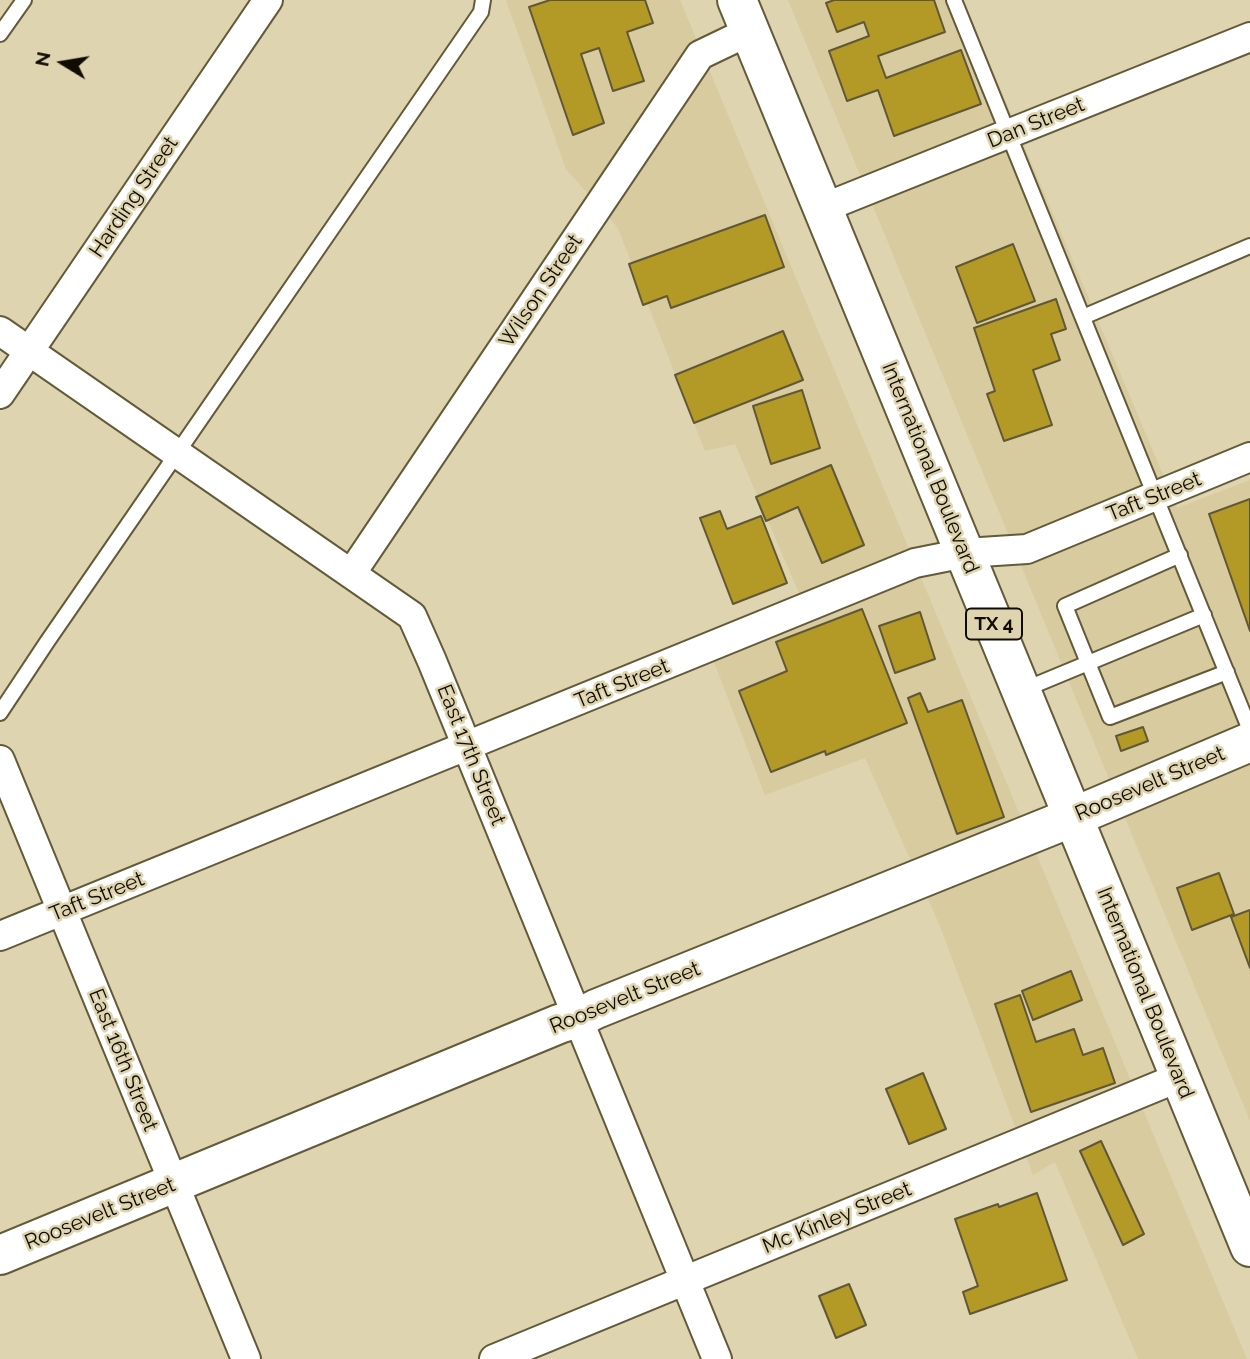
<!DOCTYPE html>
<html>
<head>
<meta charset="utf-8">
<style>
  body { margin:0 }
  #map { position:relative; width:1250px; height:1359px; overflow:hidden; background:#ded4af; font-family:Raleway,sans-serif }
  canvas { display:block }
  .north { position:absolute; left:28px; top:28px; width:70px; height:70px; -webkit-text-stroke:5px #ded4af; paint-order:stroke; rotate:281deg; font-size:19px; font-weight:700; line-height:28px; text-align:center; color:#100c02 }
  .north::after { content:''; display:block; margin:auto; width:24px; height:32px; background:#100c02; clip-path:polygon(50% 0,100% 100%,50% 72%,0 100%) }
</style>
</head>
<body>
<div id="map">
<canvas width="1250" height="1359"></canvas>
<div class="north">N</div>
</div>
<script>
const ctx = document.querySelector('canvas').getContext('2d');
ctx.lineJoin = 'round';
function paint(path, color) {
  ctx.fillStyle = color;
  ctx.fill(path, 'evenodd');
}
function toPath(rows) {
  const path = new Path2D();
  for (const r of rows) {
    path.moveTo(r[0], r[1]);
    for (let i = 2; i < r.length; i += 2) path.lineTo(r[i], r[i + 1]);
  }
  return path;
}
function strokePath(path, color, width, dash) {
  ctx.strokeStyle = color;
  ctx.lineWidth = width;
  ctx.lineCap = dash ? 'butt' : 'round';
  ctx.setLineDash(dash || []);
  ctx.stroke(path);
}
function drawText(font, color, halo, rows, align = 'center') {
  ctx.font = font + ' Raleway,sans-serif';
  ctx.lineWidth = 5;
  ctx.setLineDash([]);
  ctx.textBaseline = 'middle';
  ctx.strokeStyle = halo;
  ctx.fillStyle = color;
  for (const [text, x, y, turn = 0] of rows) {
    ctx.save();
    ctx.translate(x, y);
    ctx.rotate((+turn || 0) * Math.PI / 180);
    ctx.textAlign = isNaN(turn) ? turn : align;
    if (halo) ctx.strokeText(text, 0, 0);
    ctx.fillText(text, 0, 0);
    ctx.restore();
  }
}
const built = toPath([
  [506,0,680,0,1247,1359,1138,1359,1055,1162,1033,1175,940,926,865,758,765,795,714,662,810,619,735,444,705,451,618,228,566,169],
  [788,0,963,0,1177,508,1250,480,1250,700,1247,702,1250,710,1250,1121]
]);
const building = toPath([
  [550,0,645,0,653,23,627,32,644,81,613,91,599,48,581,54,604,123,573,135,529,7,550,0],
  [834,0,934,0,945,32,878,56,886,78,961,50,981,104,894,136,878,90,847,101,829,51,869,36,864,22,837,32,826,3,834,0],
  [765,215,784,267,671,308,667,296,643,305,629,264,765,215],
  [1013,244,1035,301,977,323,956,267,1013,244],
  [1056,299,1066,329,1051,334,1060,360,1033,370,1052,425,1004,441,987,394,995,391,974,328,1056,299],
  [783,331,803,380,694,423,675,375,783,331],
  [802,390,820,448,771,464,753,406,802,390],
  [831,465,864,545,822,563,798,507,766,521,756,497,831,465],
  [1250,499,1250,631,1209,514,1250,499],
  [720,511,727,529,761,516,787,583,733,604,700,518,720,511],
  [862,609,907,723,826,755,825,751,771,772,739,691,787,671,776,642,862,609],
  [920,612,935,659,895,673,879,626,920,612],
  [920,693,928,712,962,700,1004,817,957,834,908,698,920,693],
  [1143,727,1148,741,1121,751,1116,736,1143,727],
  [1219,873,1234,914,1192,930,1177,888,1219,873],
  [1250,910,1250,968,1231,917,1250,910],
  [1071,971,1082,1000,1033,1020,1022,991,1071,971],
  [1020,995,1036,1042,1074,1029,1083,1055,1103,1048,1115,1083,1031,1112,995,1004,1020,995],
  [923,1073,946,1129,909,1144,886,1089,923,1073],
  [1101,1141,1144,1234,1123,1245,1080,1151,1101,1141],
  [1037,1193,1067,1280,970,1314,963,1292,978,1286,955,1219,998,1204,999,1207,1037,1193],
  [849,1284,866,1325,836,1338,819,1296,849,1284]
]);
const lane = toPath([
  [954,0,1250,730],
  [0,34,24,0],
  [1083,317,1250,246],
  [1180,555,1065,606,1088,663,1110,717,1227,672],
  [1023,690,1204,615],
  [0,713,47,642,481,12,483,0]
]);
const street = toPath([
  [823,208,1250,37],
  [0,331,412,616,432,661,717,1359],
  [0,394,268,0],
  [351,574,700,55,750,31],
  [0,760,246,1359],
  [0,936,915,563,965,553,1027,549,1250,457],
  [494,1359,1180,1077]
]);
const secondary = toPath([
  [0,1255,559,1024,578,1018,596,1009,1073,817,1250,742]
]);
const primary = toPath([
  [737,0,1250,1247]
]);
const shields = [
  [994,624,56]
];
const shieldNames = [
  ["TX 4",994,624]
];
const streetNames = [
  ["Dan Street",1036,123,-22],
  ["Harding Street",134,197,-56],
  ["Wilson Street",541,291,-56],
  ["International Boulevard",930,468,68],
  ["Taft Street",1154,497,-22],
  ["Taft Street",622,684,-22],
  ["East 17th Street",471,755,68],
  ["Roosevelt Street",1150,784,-23],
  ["Taft Street",97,897,-22],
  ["International Boulevard",1145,993,68],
  ["Roosevelt Street",625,998,-22],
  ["East 16th Street",123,1060,68],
  ["Roosevelt Street",100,1214,-22],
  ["Mc Kinley Street",837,1218,-22]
];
paint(built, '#d7cb9f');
paint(building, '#b39925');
strokePath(building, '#605736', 2);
strokePath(lane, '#625a39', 18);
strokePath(street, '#625a39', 32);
strokePath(secondary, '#625a39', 42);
strokePath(primary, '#625a39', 42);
strokePath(lane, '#fff', 14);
strokePath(street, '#fff', 28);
strokePath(secondary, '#fff', 38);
strokePath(primary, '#fff', 38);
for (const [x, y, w] of shields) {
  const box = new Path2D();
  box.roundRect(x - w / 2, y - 15.5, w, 31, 5);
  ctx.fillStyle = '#ded4af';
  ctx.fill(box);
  strokePath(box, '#100c02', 2);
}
drawText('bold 19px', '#100c02', null, shieldNames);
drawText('21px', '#100c02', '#ded4af', streetNames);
</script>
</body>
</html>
